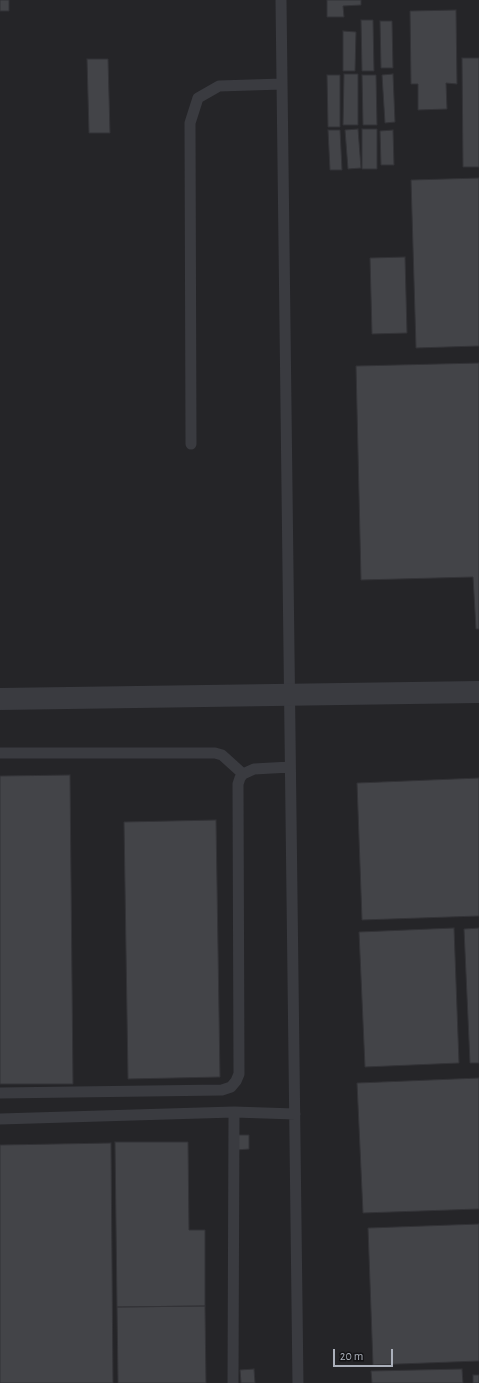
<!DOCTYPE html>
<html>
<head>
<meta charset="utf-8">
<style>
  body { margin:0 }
  #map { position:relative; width:479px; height:1383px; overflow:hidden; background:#19191b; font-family:"Alegreya Sans",sans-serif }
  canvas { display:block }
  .scale { position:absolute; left:333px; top:1349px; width:60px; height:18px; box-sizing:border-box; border:2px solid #abb0bb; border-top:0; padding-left:5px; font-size:12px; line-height:14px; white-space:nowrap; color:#abb0bb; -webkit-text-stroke:3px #141416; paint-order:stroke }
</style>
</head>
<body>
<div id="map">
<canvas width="479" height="1383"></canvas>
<div class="scale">20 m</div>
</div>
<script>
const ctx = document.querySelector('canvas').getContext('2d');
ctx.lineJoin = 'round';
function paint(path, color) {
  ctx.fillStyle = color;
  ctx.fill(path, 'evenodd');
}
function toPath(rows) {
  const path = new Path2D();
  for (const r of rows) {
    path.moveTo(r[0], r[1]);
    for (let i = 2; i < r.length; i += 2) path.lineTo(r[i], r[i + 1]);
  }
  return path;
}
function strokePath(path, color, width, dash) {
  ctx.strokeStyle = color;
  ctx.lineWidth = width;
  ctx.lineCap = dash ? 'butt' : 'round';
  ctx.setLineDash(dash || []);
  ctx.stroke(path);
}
const built = toPath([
  [0,0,479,0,479,1383,0,1383]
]);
const building = toPath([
  [0,0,9,0,9,11,0,11,0,0],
  [327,0,361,0,361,5,343,6,344,17,327,17,327,0],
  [456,10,457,84,446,83,447,109,418,110,418,84,411,84,410,11,456,10],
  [361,20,373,20,374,71,362,71,361,20],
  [380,21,392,21,393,68,381,68,380,21],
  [343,31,356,32,355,71,343,71,343,31],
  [462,58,479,58,479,167,463,167,462,58],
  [87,59,108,59,110,133,89,133,87,59],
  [344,74,358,74,358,125,343,125,344,74],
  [393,74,395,122,385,123,382,75,393,74],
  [327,75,340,75,340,127,328,127,327,75],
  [362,75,376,75,377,125,363,125,362,75],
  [358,129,361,168,348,169,345,130,358,129],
  [362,129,377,129,377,169,362,169,362,129],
  [328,130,340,130,342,170,330,170,328,130],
  [393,130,394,165,381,165,380,131,393,130],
  [479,178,479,346,416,348,411,180,479,178],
  [405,257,407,333,372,334,370,258,405,257],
  [479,363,479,629,476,629,473,577,361,580,356,366,479,363],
  [70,775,73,1084,0,1084,0,776,70,775],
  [479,778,479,916,362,920,357,783,479,778],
  [216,820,220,1077,128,1079,124,822,216,820],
  [454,928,459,1063,365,1067,359,932,454,928],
  [479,928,479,1063,470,1063,464,929,479,928],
  [479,1078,479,1209,363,1213,357,1083,479,1078],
  [235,1135,249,1135,249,1149,236,1150,235,1135],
  [115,1142,188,1142,189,1230,205,1230,205,1306,117,1307,115,1142],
  [111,1143,113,1383,0,1383,0,1145,111,1143],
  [479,1224,479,1361,373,1365,368,1228,479,1224],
  [205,1306,206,1383,118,1383,117,1307,205,1306],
  [254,1369,255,1383,241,1383,240,1370,254,1369],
  [462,1369,463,1383,372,1383,371,1371,462,1369],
  [473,1375,479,1375,479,1383,473,1383,473,1375]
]);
const service = toPath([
  [281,0,298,1383],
  [191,444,190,123,198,98,219,86,282,84],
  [0,753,215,753,222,755,243,774],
  [0,1093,222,1090,231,1087,236,1081,239,1074,238,784,240,778,243,774,254,769,290,767],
  [0,1119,234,1112,295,1114],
  [233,1383,234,1112]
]);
const minor = toPath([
  [0,699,479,692]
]);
paint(built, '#252528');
paint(building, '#434448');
strokePath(building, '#333337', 1);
strokePath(service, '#3a3b40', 11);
strokePath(minor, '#3a3b40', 22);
</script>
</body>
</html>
